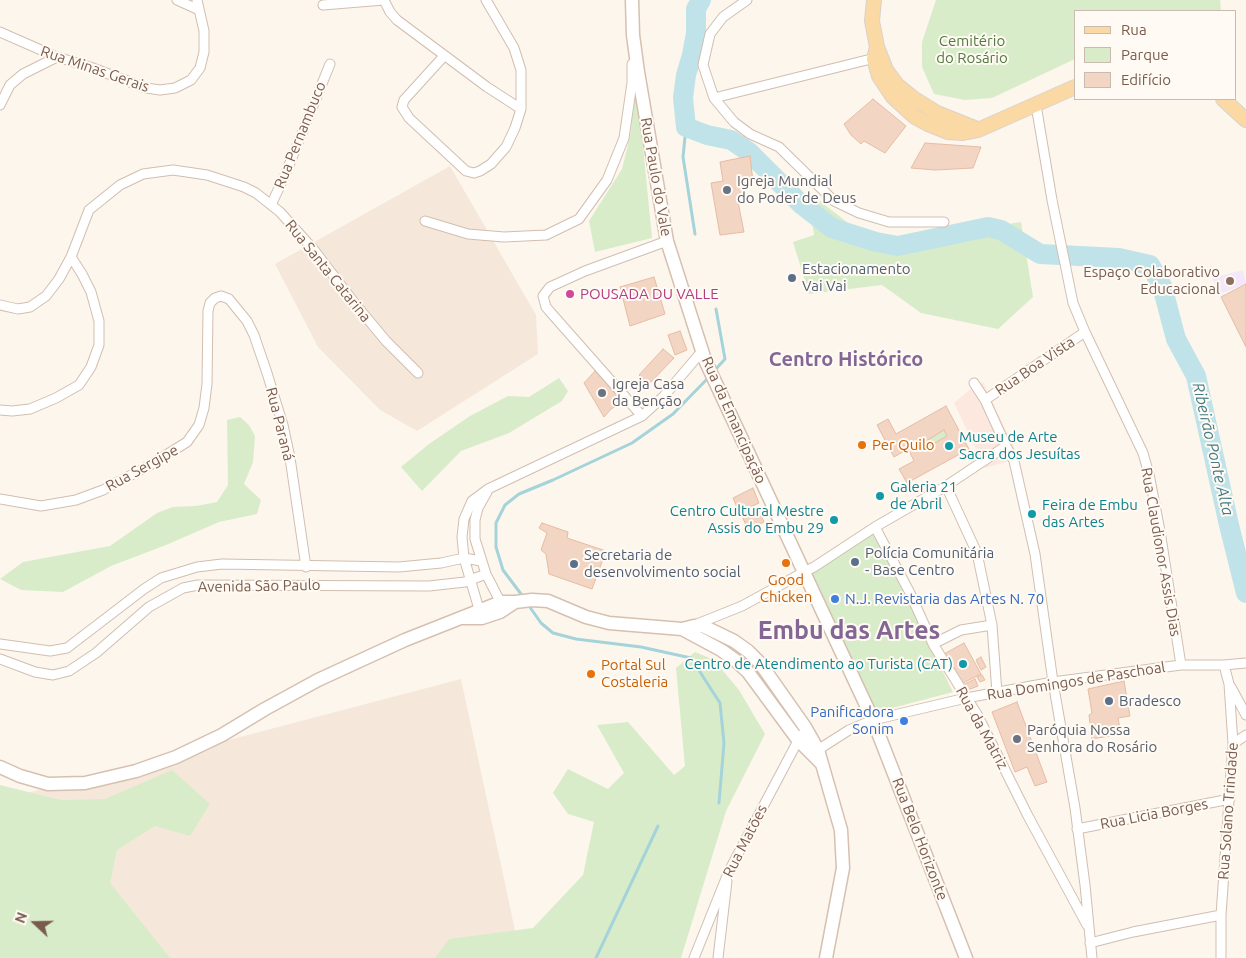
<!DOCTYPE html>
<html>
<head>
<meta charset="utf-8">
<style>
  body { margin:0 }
  #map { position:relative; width:1246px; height:958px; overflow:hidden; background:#fdf6ec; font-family:Ubuntu,sans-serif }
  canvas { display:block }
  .legend { position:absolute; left:1074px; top:10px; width:162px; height:90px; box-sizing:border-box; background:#fffaf3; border:1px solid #cabbb1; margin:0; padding:6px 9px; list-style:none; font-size:15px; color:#7a5c4d }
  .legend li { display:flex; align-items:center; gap:10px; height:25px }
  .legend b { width:25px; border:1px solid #cabbb1 }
  .north { position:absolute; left:10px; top:898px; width:50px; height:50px; -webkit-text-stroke:4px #fffaf3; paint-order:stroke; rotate:291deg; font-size:14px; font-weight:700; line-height:20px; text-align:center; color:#7a5c4d }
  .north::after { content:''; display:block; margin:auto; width:18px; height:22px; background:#7a5c4d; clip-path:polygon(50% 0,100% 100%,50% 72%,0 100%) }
</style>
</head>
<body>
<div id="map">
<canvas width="1246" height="958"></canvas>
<ul class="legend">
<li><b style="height:6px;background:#fbd9a5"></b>Rua</li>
<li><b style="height:14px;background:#d8ecc9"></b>Parque</li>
<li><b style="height:14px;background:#f3d5c3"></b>Edifício</li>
</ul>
<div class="north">N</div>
</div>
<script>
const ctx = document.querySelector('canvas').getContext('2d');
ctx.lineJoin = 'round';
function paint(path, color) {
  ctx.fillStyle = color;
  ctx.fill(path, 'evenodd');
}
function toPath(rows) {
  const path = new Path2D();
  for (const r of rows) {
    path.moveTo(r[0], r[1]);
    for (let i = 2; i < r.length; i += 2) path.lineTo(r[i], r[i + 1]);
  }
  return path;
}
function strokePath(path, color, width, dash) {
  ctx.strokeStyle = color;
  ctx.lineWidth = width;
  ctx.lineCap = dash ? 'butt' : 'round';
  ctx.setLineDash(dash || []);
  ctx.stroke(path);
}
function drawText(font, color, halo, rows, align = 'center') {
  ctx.font = font + ' Ubuntu,sans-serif';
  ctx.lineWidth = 4;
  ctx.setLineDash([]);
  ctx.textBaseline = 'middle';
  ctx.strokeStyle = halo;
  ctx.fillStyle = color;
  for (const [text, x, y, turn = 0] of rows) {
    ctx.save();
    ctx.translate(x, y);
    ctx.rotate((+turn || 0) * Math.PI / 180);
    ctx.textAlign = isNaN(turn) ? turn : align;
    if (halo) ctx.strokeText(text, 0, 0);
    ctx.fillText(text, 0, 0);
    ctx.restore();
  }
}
const residential = toPath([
  [450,166,536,315,538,354,417,431,380,410,318,347,275,264],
  [461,679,521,958,0,958,0,800]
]);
const commercial = toPath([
  [983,382,1019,458,985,468,954,403,973,387]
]);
const education = toPath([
  [1243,270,1246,284,1220,294,1212,278]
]);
const green = toPath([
  [936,0,1220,0,1221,11,1075,11,1075,59,992,98,965,100,934,94,922,67,922,42],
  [637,85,652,238,595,252,589,221,622,169,631,132,633,100],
  [808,192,852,226,894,242,1021,222,1033,297,998,329,921,313,882,285,809,294,793,242,814,235],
  [559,378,568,391,562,401,509,433,461,451,422,491,401,467,429,444,470,416,508,396,529,397],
  [240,417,249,425,255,436,253,462,244,484,261,500,257,514,219,522,166,545,111,566,63,592,21,590,0,579,23,562,110,546,157,513,173,507,196,506,217,502,228,485,227,420],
  [944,430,947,436,924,449,921,444],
  [874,533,953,692,877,712,809,575,840,552],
  [695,652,714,660,739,690,765,734,726,811,681,958,435,958,449,939,533,928,583,875,594,822,568,814,553,793,568,769,608,789,624,773,597,725,628,722,674,775,685,766,676,668],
  [172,770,210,804,190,836,155,826,117,850,110,883,170,958,0,958,0,785,61,800,105,799]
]);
const stream = toPath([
  [686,127,683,157,695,234],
  [714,371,725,359,716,309],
  [524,598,503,570,496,547,496,523,505,505,519,494,553,480,632,443,673,414,710,376],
  [527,603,541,623,553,633,576,639,641,647,691,658,720,703,724,743,719,803],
  [596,958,658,826]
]);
const river = toPath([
  [701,0,696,9,696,33,692,55,686,75,683,98,686,127,707,135,731,140,749,152,801,204,832,228,876,242,898,246,988,227,1001,230,1040,254,1119,258,1150,265,1162,286,1176,339,1196,376,1229,525,1246,593]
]);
const building = toPath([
  [873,99,906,126,885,153,864,141,861,144,851,135,844,124,873,99],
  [925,143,981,147,973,168,935,170,911,168,925,143],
  [750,156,753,182,742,185,744,196,737,197,744,232,720,235,711,183,723,181,720,162,750,156],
  [654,277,665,314,630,326,620,287,654,277],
  [1246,284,1246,347,1221,297,1246,284],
  [680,331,687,350,675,355,668,335,680,331],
  [663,349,674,358,649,384,639,375,663,349],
  [595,371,623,402,611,409,604,417,584,383,595,371],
  [946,406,969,449,907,483,899,469,914,461,908,449,894,457,877,425,888,419,896,434,946,406],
  [944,430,947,436,924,449,921,444,944,430],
  [753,488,759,503,739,512,733,498,753,488],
  [758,509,764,522,748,530,742,516,758,509],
  [542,523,568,532,567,538,606,551,592,589,549,574,546,554,541,550,547,533,539,528,542,523],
  [964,643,981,674,961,684,944,654,964,643],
  [981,657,986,667,981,670,976,660,981,657],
  [982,675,985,680,980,682,977,677,982,675],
  [975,679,978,686,965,691,963,685,975,679],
  [1124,681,1130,716,1118,718,1121,734,1092,739,1089,715,1092,713,1088,689,1124,681],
  [1017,702,1047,782,1035,786,1027,767,1015,772,992,712,1017,702]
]);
const street = toPath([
  [177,0,199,10],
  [384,0,390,12,397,20,487,87,521,109,521,70,514,48,486,0],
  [747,0,723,17,710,34,703,65,714,98,734,122,750,134,779,147,834,201,859,213,889,222,944,222],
  [323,5,384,0],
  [0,32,57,57,90,67,146,88,160,90,175,88,191,80,200,68,204,52,204,31,197,0],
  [444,56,404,100,402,107,409,118,466,171,474,173,480,171,491,164,506,147,515,128,521,109],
  [714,98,879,57],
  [0,105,10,85,23,74,57,57],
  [1036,105,1052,200,1073,303,1085,332,1143,453,1149,474,1160,531,1181,665],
  [271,205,285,175,330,64],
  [425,221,468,234,504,237,546,235,579,219,607,180,624,138,632,83,632,64],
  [0,305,18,309,30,307,46,296,59,279,71,257,89,210,120,185,143,174,173,170,207,175,244,187,256,193,280,212,314,250,356,305,386,341,418,373],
  [974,383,985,400,1006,446,1014,461,1035,554,1053,682,1075,808,1085,885,1092,958],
  [985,400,1085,332],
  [0,410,12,411,30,409,56,398,79,385,91,367,99,345,99,321,91,292,82,274,71,257],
  [642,416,552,314,546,307,543,296,550,287,585,271,667,241],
  [946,486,977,553,992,625,997,693],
  [487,492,478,508,475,520,475,539,486,574,502,605],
  [0,499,41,506,76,500,103,490,150,465,187,442,199,425,204,408,207,384,208,311,210,303,215,298,221,296,229,299,247,321,254,335,267,373,283,425,290,458,306,567],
  [875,527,910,593,933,644,978,716,1028,816,1087,925],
  [481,616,464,558,462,537,464,519,472,501,488,489,642,416,664,396,703,350],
  [697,624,742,606,804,572,814,567,875,527,946,486,1006,446],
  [0,644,50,651,67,648,144,589,161,578,197,567,222,564,399,567,441,563,464,558,481,561],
  [933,644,961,630,992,625],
  [0,659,35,672,53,675,69,671,96,653,149,607,183,588,198,585,429,586,465,582,486,574],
  [1231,687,1246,715],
  [1233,744,1246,735],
  [813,753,849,730,873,720,966,698,1053,682,1181,665,1224,665,1246,663],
  [1077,829,1230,799],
  [1090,943,1133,932,1221,915],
  [694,958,729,871,801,735],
  [718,958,727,881],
  [1221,958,1221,915,1233,744,1229,684,1224,665]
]);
const secondary = toPath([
  [632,0,633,35,638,72,667,241,705,360,873,720,966,958],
  [463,618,482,618,500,612,515,602],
  [682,629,721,650,735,660,748,672,798,740,822,764],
  [0,767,20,776,48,784,85,783,136,771,176,757,222,735,265,709,318,680,405,640,501,602,515,602,532,600,548,601,586,617,609,623,682,629,694,626,703,626,734,641,748,651,760,663,805,727,818,750,841,830,843,868,826,958]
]);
const primary = toPath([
  [874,0,872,21,877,47,886,70,897,85,913,98,937,113,977,129],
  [877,47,874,59,879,76,893,97,915,117,928,124,948,132,963,133,978,130,1075,87],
  [1223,99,1246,120]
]);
const markers = [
  [727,190,5,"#6b7280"],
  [792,278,5,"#5c6f8a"],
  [1230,281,5,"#8d6e63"],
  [570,294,5,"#d1479c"],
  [602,393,5,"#6b7280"],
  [862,445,5,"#e8710a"],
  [949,446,5,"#0f9aa8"],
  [880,496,5,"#0f9aa8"],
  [1032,514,5,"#0f9aa8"],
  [834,520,5,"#0f9aa8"],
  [855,562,5,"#5c6f8a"],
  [786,563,5,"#e8710a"],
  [574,564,5,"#5c6f8a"],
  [835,599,5,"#3f7fe0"],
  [963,664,5,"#0f9aa8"],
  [591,674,5,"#e8710a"],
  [1109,701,5,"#5c6f8a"],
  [904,721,5,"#3f7fe0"],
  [1017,739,5,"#6b7280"]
];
const parkNames = [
  ["Cemitério",972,41],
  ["do Rosário",972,58]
];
const streetNames = [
  ["Rua Minas Gerais",95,69,19],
  ["Rua Pernambuco",300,135,-68],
  ["Rua Paulo do Vale",656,177,80],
  ["Rua Santa Catarina",328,271,51],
  ["Rua Boa Vista",1035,366,-34],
  ["Rua da Emancipação",734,420,66],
  ["Rua Paraná",280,424,76],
  ["Rua Sergipe",142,468,-29],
  ["Rua Claudionor Assis Dias",1161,552,80],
  ["Avenida São Paulo",259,586,-1],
  ["Rua Domingos de Paschoal",1076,681,-9],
  ["Rua da Matriz",982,728,61],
  ["Rua Solano Trindade",1228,811,-86],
  ["Rua Licia Borges",1154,814,-11],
  ["Rua Belo Horizonte",920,839,69],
  ["Rua Matões",745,841,-63]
];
const worshipNames = [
  ["Igreja Mundial",737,181],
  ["do Poder de Deus",737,198],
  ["Igreja Casa",612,384],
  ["da Benção",612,401],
  ["Paróquia Nossa",1027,730],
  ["Senhora do Rosário",1027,747]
];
const serviceNames = [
  ["Estacionamento",802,269],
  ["Vai Vai",802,286],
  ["Polícia Comunitária",865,553],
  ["- Base Centro",865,570],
  ["Secretaria de",584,555],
  ["desenvolvimento social",584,572],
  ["Bradesco",1119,701]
];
const educationNames = [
  ["Espaço Colaborativo",1220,272],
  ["Educacional",1220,289]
];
const hotelNames = [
  ["POUSADA DU VALLE",580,294]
];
const cultureNames = [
  ["Museu de Arte",959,437],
  ["Sacra dos Jesuítas",959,454],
  ["Galeria 21",890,487],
  ["de Abril",890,504],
  ["Feira de Embu",1042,505],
  ["das Artes",1042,522],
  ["Centro Cultural Mestre",824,511,"right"],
  ["Assis do Embu 29",824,528,"right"],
  ["Centro de Atendimento ao Turista (CAT)",953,664,"right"]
];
const foodNames = [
  ["Per Quilo",872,445],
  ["Good",786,580,"center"],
  ["Chicken",786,597,"center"],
  ["Portal Sul",601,665],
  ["Costaleria",601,682]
];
const shopNames = [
  ["N.J. Revistaria das Artes N. 70",845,599],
  ["Panificadora",894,712,"right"],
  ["Sonim",894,729,"right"]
];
const waterNames = [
  ["Ribeirão Ponte Alta",1213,449,77]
];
const districtNames = [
  ["Centro Histórico",846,359]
];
const townNames = [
  ["Embu das Artes",849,631]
];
paint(residential, '#f5e8da');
paint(commercial, '#fde8e0');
paint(education, '#f3e8fa');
paint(green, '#d8ecc9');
strokePath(stream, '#a5d3da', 3);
strokePath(river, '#bfe3e8', 20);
paint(building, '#f3d5c3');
strokePath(building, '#e6bba3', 1);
strokePath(street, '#d1beb0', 11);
strokePath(secondary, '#d6c0b0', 15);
strokePath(primary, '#dad1cd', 16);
strokePath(street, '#fff', 9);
strokePath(secondary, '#fff', 12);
strokePath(primary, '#fbd9a5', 14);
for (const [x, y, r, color] of markers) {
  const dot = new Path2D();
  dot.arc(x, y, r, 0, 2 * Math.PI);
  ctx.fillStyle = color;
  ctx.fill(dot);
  strokePath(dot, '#fffaf3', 2);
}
drawText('15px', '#537a41', '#fffaf3', parkNames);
drawText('15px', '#7a5c4d', '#fffaf3', streetNames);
drawText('15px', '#5b616d', '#fffaf3', worshipNames, 'left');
drawText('15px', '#4e5e75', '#fffaf3', serviceNames, 'left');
drawText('15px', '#785e54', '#fffaf3', educationNames, 'right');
drawText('15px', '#b23c85', '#fffaf3', hotelNames, 'left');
drawText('15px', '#0d838f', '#fffaf3', cultureNames, 'left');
drawText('15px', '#c56008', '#fffaf3', foodNames, 'left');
drawText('15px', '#366cbe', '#fffaf3', shopNames, 'left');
drawText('italic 16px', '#437c86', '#fffaf3', waterNames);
drawText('bold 20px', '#846695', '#fffaf3', districtNames);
drawText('bold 25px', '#846695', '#fffaf3', townNames);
</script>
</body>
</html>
